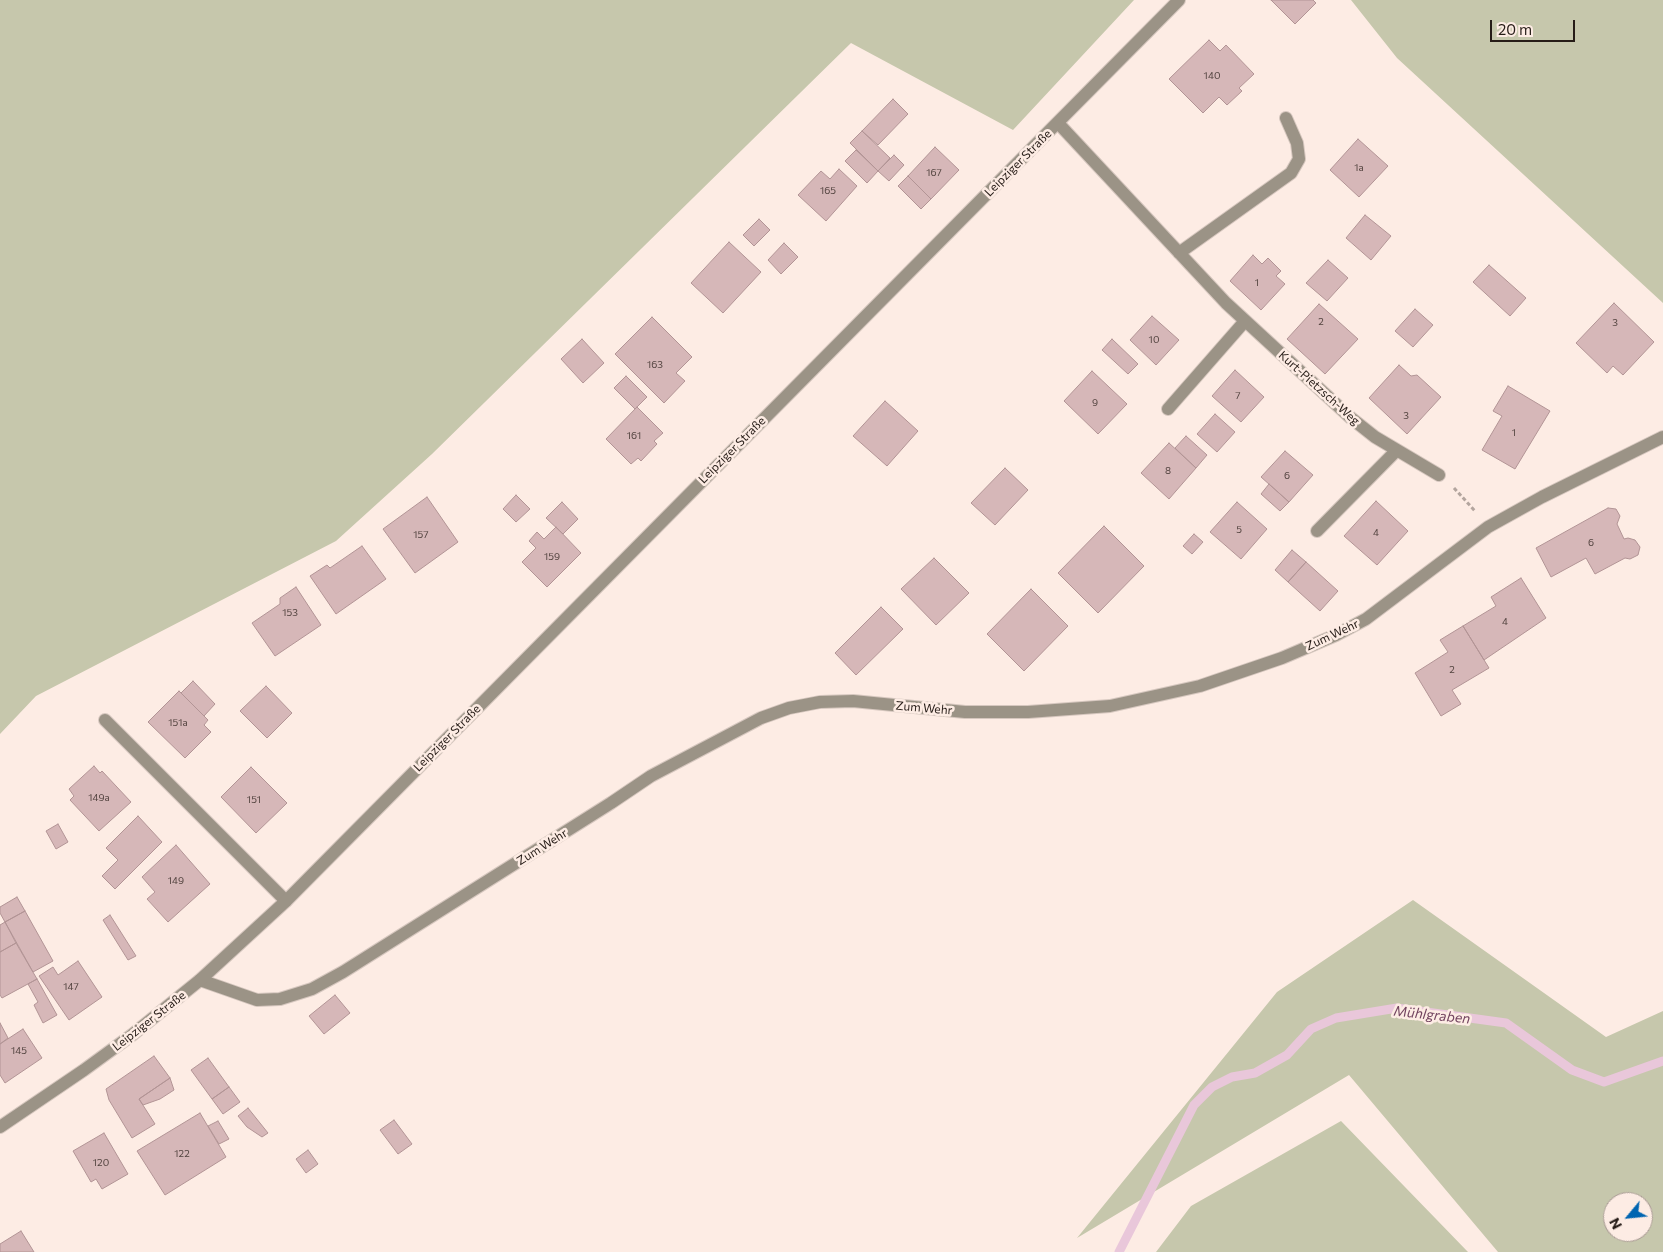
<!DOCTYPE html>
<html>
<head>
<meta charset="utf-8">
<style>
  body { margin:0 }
  #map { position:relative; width:1663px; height:1252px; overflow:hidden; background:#fdece4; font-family:Commissioner,sans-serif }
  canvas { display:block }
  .north { position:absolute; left:1603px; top:1192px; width:50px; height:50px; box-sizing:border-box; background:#fdece4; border:1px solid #a79992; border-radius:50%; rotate:242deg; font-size:14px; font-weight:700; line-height:20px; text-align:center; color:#261c17 }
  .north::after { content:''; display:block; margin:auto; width:18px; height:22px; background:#0065b1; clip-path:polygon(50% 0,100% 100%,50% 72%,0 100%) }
  .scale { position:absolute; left:1490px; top:20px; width:85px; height:22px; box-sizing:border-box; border:2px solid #261c17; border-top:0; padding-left:6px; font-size:15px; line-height:18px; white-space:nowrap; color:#261c17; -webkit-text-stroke:4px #fdece4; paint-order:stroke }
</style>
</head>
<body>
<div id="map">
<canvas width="1663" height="1252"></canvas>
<div class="north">N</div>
<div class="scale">20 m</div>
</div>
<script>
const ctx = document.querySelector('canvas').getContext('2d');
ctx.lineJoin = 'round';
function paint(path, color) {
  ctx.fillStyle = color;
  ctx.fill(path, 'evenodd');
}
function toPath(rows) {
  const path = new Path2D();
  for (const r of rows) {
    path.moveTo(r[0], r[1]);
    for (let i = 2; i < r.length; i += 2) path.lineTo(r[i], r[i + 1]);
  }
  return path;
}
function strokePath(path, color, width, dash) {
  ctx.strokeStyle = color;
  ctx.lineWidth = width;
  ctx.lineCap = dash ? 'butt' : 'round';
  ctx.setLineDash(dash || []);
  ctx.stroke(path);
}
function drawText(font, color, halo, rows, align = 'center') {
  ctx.font = font + ' Commissioner,sans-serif';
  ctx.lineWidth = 5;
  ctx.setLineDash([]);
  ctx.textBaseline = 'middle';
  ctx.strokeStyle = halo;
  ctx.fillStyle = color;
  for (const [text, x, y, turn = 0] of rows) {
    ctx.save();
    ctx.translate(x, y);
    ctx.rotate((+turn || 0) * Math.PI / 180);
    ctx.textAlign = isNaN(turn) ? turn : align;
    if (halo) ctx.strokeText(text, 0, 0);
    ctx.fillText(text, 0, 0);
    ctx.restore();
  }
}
const green = toPath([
  [0,0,1134,0,1013,130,851,43,432,454,336,541,36,696,0,734],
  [1351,0,1663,0,1663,303,1397,58],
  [1413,900,1606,1037,1663,1011,1663,1252,1498,1252,1349,1075,1077,1238,1277,992],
  [1613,1202,1643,1202,1643,1232,1613,1232],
  [1341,1121,1468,1252,1156,1252,1191,1206]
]);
const stream = toPath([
  [1119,1252,1194,1105,1212,1087,1232,1077,1255,1073,1287,1055,1311,1029,1336,1018,1397,1008,1506,1023,1572,1070,1604,1082,1663,1061]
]);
const building = toPath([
  [1271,0,1313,0,1316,3,1295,24,1271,0],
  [1209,40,1220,51,1226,45,1254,74,1239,88,1242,91,1227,105,1219,97,1203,113,1169,79,1209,40],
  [893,99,908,114,878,145,862,131,893,99],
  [862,131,890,158,878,171,850,143,862,131],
  [1358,139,1388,166,1359,197,1330,170,1358,139],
  [935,147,959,170,931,199,908,176,935,147],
  [856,150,878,171,867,183,845,161,856,150],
  [894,155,904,165,889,181,878,171,894,155],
  [839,169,857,186,826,221,798,195,821,171,830,179,839,169],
  [908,176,931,199,921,209,898,186,908,176],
  [1365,215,1391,236,1371,260,1346,238,1365,215],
  [759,219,770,230,754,246,743,235,759,219],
  [729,242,761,272,723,313,691,283,729,242],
  [784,243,798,257,781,274,768,260,784,243],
  [1253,255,1262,264,1268,258,1281,271,1276,276,1285,284,1261,310,1230,281,1253,255],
  [1328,260,1348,278,1327,301,1306,283,1328,260],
  [1489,265,1526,298,1510,316,1473,282,1489,265],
  [1614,303,1654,342,1623,375,1613,366,1607,373,1576,343,1614,303],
  [1319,304,1358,339,1325,374,1287,339,1319,304],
  [1415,309,1433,325,1413,347,1395,331,1415,309],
  [1152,316,1179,340,1156,365,1130,340,1152,316],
  [652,317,692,357,676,373,685,381,664,403,615,354,652,317],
  [582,339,604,363,583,383,561,359,582,339],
  [1112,339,1138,364,1128,374,1102,350,1112,339],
  [1399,365,1411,376,1417,375,1441,397,1407,434,1369,398,1399,365],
  [1235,370,1264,397,1241,422,1212,396,1235,370],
  [1092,371,1127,404,1098,434,1064,401,1092,371],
  [626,376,647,397,635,409,614,388,626,376],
  [1508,386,1550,411,1515,469,1482,450,1502,416,1493,411,1508,386],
  [885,401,918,431,887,466,853,436,885,401],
  [637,407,663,433,654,441,657,444,641,461,638,458,631,464,606,439,637,407],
  [1215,414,1235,432,1217,452,1197,434,1215,414],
  [1186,436,1207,455,1196,468,1175,448,1186,436],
  [1169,443,1196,468,1169,499,1141,473,1169,443],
  [1285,451,1313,475,1289,502,1261,477,1285,451],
  [1005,468,1028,490,995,525,971,503,1005,468],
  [1269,484,1289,502,1280,511,1261,494,1269,484],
  [516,495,530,509,516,522,503,509,516,495],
  [427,497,458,542,415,573,383,529,427,497],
  [1376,501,1408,531,1377,565,1344,536,1376,501],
  [562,502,578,519,563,534,546,518,562,502],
  [1237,502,1267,529,1241,559,1210,532,1237,502],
  [1608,508,1616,509,1620,516,1617,524,1624,539,1628,538,1635,540,1640,547,1638,555,1630,559,1625,558,1595,574,1586,558,1551,577,1536,548,1608,508],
  [1104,526,1144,566,1098,613,1058,573,1104,526],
  [556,527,581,553,547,587,522,562,536,548,529,541,537,532,544,539,556,527],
  [1194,534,1203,542,1192,554,1183,546,1194,534],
  [362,546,386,579,336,614,310,576,327,565,330,568,362,546],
  [1292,550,1306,562,1288,582,1275,570,1292,550],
  [934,558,969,593,936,625,901,589,934,558],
  [1306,562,1338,591,1320,611,1288,582,1306,562],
  [1521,578,1546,618,1484,660,1463,626,1496,606,1491,597,1521,578],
  [296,587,321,625,275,656,252,623,280,604,280,598,296,587],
  [1031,589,1068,626,1024,671,987,634,1031,589],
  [881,607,903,629,856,675,835,653,881,607],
  [1463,626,1489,668,1452,690,1461,704,1441,716,1415,673,1448,652,1440,640,1463,626],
  [193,681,215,704,204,716,181,693,193,681],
  [266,686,292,713,267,738,240,711,266,686],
  [179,691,208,720,204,725,211,732,185,758,148,722,179,691],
  [94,766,100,773,102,771,131,802,99,831,70,800,74,796,69,789,94,766],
  [251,767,287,803,256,833,221,797,251,767],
  [138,816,162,842,115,889,102,876,118,860,106,848,138,816],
  [58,824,68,842,56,849,46,831,58,824],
  [176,845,210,884,168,922,147,899,155,892,142,877,176,845],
  [17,897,25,911,5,922,0,913,0,907,17,897],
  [25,911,53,961,33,972,5,922,25,911],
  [110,915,136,956,128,960,103,920,110,915],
  [5,922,16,943,0,952,0,925,5,922],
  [16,943,37,979,2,998,0,995,0,952,16,943],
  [78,961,102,997,69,1020,39,976,53,967,58,975,78,961],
  [37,979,57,1015,43,1023,34,1005,38,1002,28,984,37,979],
  [335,995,350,1013,324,1034,309,1016,335,995],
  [0,1023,8,1038,0,1044,0,1023],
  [23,1029,42,1058,5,1083,0,1075,0,1044,23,1029],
  [154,1056,170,1078,139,1099,155,1124,132,1138,109,1100,106,1089,154,1056],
  [208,1058,229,1087,212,1099,191,1070,208,1058],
  [170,1078,174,1090,160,1099,143,1105,139,1099,170,1078],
  [229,1087,240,1102,223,1114,212,1099,229,1087],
  [248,1108,268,1133,262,1137,247,1127,238,1116,248,1108],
  [200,1113,226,1157,165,1195,137,1151,200,1113],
  [394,1120,412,1144,398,1154,380,1130,394,1120],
  [218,1121,229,1139,219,1144,208,1126,218,1121],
  [104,1133,128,1174,102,1189,96,1179,91,1182,73,1151,104,1133],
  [308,1150,318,1164,306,1173,296,1159,308,1150],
  [21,1231,34,1252,0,1252,0,1244,21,1231]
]);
const path = toPath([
  [1454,488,1475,511]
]);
const minor = toPath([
  [1058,123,1226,303,1351,418,1375,437,1439,475],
  [1179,253,1291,173,1299,159,1297,143,1286,118],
  [1168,409,1245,321],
  [1317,531,1397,450],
  [105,720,286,901],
  [200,980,257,1000,280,999,312,989,343,972,611,803,651,776,761,718,789,708,820,702,853,701,965,712,1028,712,1110,706,1200,686,1282,658,1336,635,1366,619,1488,527,1542,497,1663,437]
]);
const tertiary = toPath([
  [0,1127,84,1070,132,1035,200,980,286,901,1179,0]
]);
const numberNames = [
  ["140",1212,76],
  ["1a",1359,168],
  ["167",934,173],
  ["165",828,191],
  ["1",1257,283],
  ["2",1321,322],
  ["3",1615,323],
  ["10",1154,340],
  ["163",655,365],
  ["7",1238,396],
  ["9",1095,403],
  ["3",1406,416],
  ["1",1514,433],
  ["161",634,436],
  ["8",1168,471],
  ["6",1287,476],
  ["5",1239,530],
  ["4",1376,533],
  ["157",421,535],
  ["6",1591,543],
  ["159",552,557],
  ["153",290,613],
  ["4",1505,622],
  ["2",1452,670],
  ["151a",178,723],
  ["149a",99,798],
  ["151",254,800],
  ["149",176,881],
  ["147",71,987],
  ["145",19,1051],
  ["122",182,1154],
  ["120",101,1163]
];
const streetNames = [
  ["Leipziger Straße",1018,163,-45],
  ["Kurt-Pietzsch-Weg",1319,388,42],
  ["Leipziger Straße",732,450,-45],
  ["Zum Wehr",1332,635,-25],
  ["Zum Wehr",924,708,5],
  ["Leipziger Straße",447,738,-45],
  ["Zum Wehr",542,847,-32],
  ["Leipziger Straße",149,1021,-38]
];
const waterNames = [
  ["Mühlgraben",1432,1015,6]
];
paint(green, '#c6c7ac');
strokePath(stream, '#e9c7da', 9);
paint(building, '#d6b7b8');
strokePath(building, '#b29495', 1);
strokePath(minor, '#d6c7bf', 14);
strokePath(tertiary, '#d6c7bf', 14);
strokePath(path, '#b3a59e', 3, [4, 2.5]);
strokePath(minor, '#9b9386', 12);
strokePath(tertiary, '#9b9386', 12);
drawText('10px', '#52433f', null, numberNames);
drawText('12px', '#261c17', '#fdece4', streetNames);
drawText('italic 14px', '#72435f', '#fdece4', waterNames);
</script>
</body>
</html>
